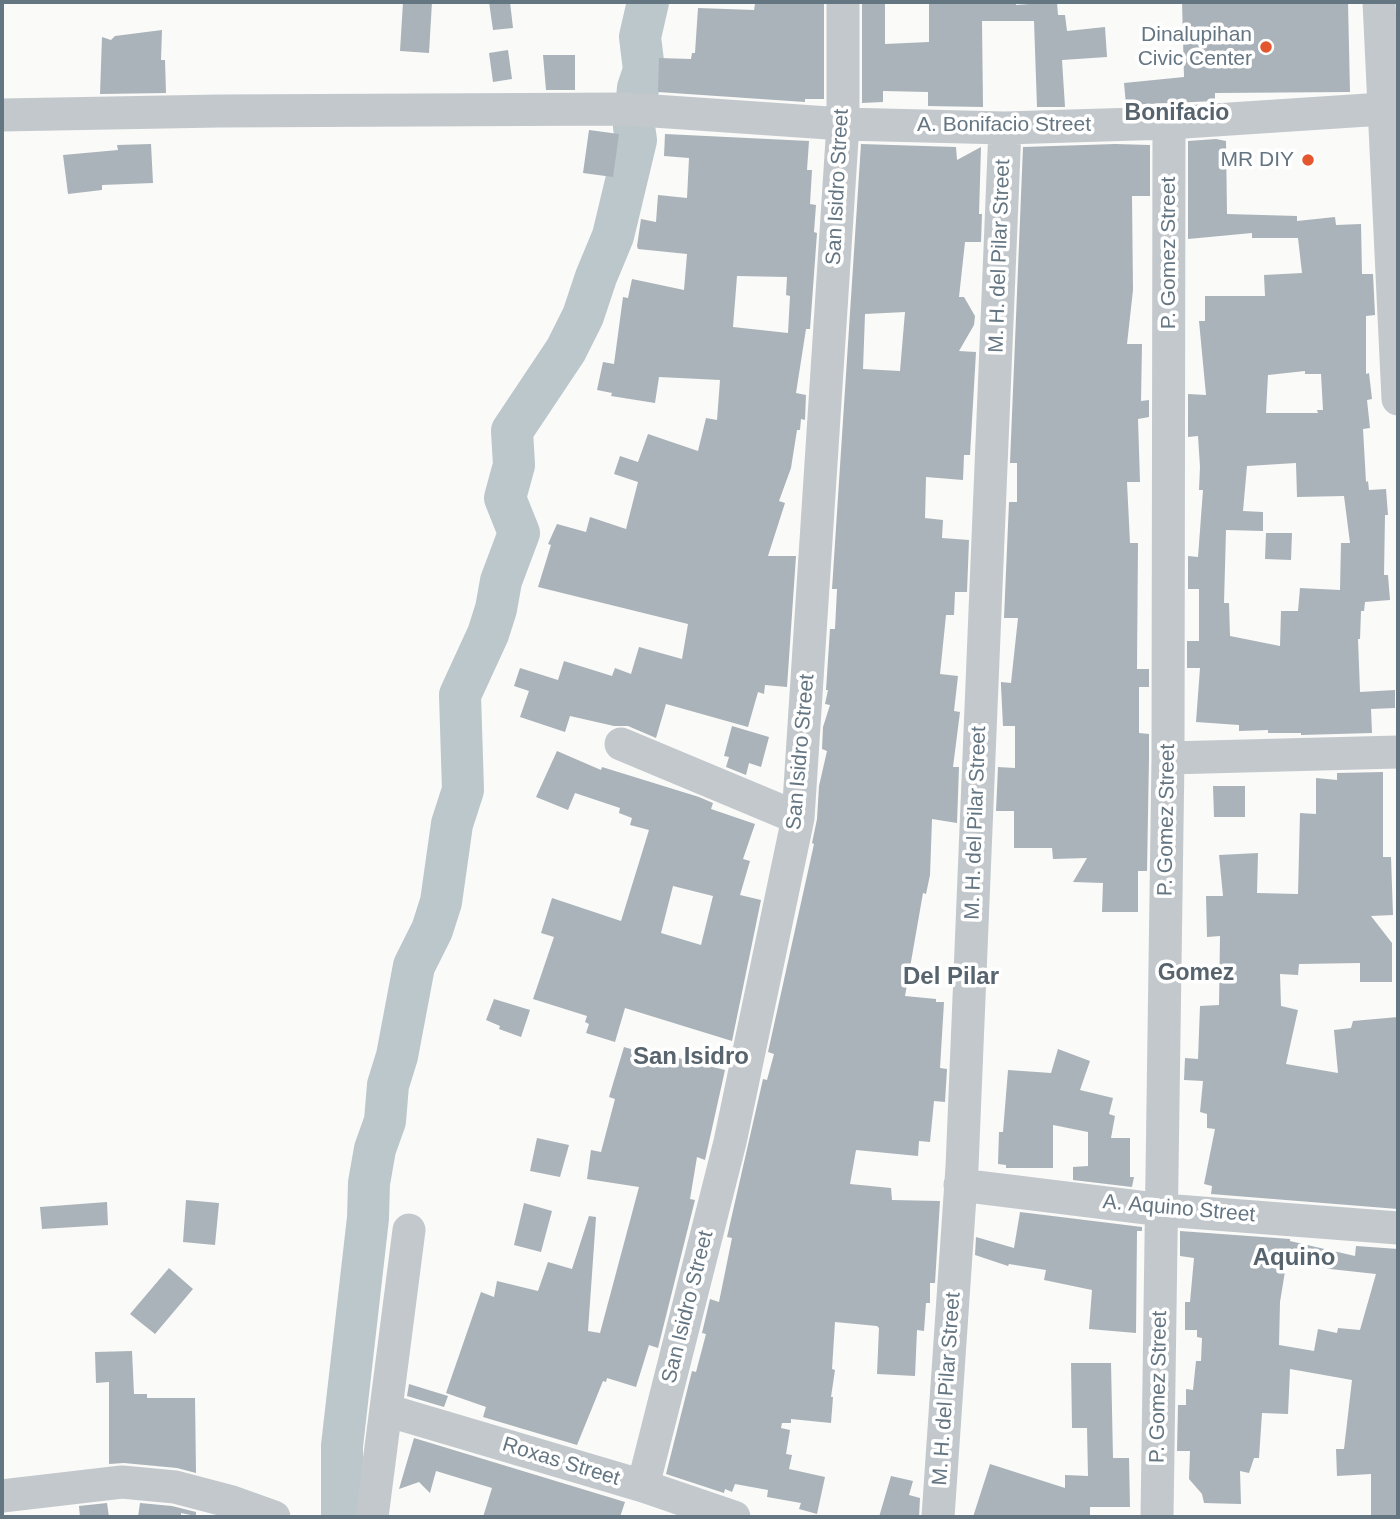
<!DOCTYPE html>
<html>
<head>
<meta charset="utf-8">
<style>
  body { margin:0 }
  #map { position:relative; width:1400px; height:1519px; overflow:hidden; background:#fafaf8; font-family:Arial,sans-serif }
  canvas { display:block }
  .frame { position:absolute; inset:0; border:4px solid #657683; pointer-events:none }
</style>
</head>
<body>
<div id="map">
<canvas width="1400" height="1519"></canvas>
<div class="frame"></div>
</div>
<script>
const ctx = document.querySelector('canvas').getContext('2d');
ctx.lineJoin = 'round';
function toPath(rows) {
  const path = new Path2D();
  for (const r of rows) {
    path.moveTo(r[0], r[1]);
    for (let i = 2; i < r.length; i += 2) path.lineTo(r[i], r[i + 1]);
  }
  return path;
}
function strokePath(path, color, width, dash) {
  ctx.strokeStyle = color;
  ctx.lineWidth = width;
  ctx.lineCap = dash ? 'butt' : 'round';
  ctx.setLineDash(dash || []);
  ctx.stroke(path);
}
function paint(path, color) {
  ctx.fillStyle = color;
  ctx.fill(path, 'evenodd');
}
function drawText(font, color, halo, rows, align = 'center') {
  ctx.font = font + ' Arial,sans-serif';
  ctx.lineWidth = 7;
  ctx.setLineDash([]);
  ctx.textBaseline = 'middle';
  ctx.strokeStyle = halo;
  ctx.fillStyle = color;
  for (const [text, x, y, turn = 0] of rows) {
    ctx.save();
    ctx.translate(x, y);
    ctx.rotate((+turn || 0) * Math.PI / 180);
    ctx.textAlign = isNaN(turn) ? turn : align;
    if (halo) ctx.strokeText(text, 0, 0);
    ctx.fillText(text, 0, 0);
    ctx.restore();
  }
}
const river = toPath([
  [342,1517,342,1446,368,1218,369,1183,375,1149,385,1121,388,1085,397,1056,414,966,432,930,441,902,452,824,463,790,460,695,488,634,496,609,501,581,519,533,505,498,514,465,512,431,566,350,583,316,596,277,613,236,636,140,634,127,638,88,644,70,640,37,648,2]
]);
const building = toPath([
  [403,2,432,2,429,53,400,51],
  [489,2,510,2,513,28,493,30],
  [824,2,824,99,805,99,805,102,658,92,659,58,691,59,692,53,695,53,698,8,754,10,755,4,823,4],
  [862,2,885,2,885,44,929,42,929,2,1016,2,1016,5,1057,2,1058,15,1065,15,1067,31,1105,27,1107,57,1062,60,1065,107,1037,107,1034,21,982,21,983,107,928,106,928,92,883,91,883,102,862,103],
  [1182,2,1348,2,1350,92,1215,93,1215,101,1126,105,1124,83,1184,77],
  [162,30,161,60,165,60,166,93,100,94,102,37,111,40,115,36],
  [508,50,512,79,493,82,489,53],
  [543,55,575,55,575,90,546,90],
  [589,130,619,134,613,177,583,173],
  [665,134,809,141,807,170,812,170,810,204,816,205,814,232,817,233,810,329,806,329,796,393,806,395,805,420,801,419,800,430,797,430,791,468,779,501,785,503,768,556,796,556,787,687,765,685,764,694,758,692,748,727,666,704,656,738,628,726,614,726,570,716,565,732,520,717,529,691,514,686,520,668,558,680,564,661,612,676,615,668,631,674,639,647,682,659,688,624,538,587,551,545,548,544,557,524,586,532,590,517,626,529,638,482,614,474,620,456,638,462,648,434,698,451,706,418,717,420,720,380,659,377,655,403,611,396,612,393,597,390,603,362,614,364,623,297,628,298,632,279,684,290,687,254,638,249,637,246,641,219,656,222,658,195,687,198,689,158,664,156],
  [737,276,787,277,786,295,790,296,788,333,733,327],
  [1216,139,1226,141,1227,214,1297,216,1297,221,1335,217,1336,225,1361,224,1362,274,1373,274,1375,315,1366,316,1366,374,1369,373,1372,399,1367,400,1370,428,1363,429,1366,482,1368,481,1369,490,1386,489,1388,515,1385,515,1384,575,1388,575,1390,600,1365,602,1364,611,1361,611,1360,639,1358,639,1360,692,1395,690,1395,708,1371,709,1372,733,1301,735,1301,733,1268,733,1268,730,1239,731,1239,725,1196,722,1200,668,1187,668,1187,641,1199,641,1199,589,1188,589,1188,556,1198,557,1203,490,1199,490,1200,467,1198,436,1188,437,1188,394,1206,395,1199,321,1205,321,1205,296,1265,296,1264,275,1302,273,1298,238,1252,238,1252,233,1188,239,1188,141],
  [1305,371,1305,374,1321,374,1323,410,1317,410,1318,413,1266,413,1268,375],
  [1296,463,1297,497,1344,496,1350,543,1341,543,1340,590,1300,588,1298,611,1281,611,1280,646,1230,636,1229,603,1224,603,1226,530,1263,531,1263,512,1243,511,1247,466],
  [151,144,153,183,102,185,102,190,68,194,63,155,118,150,117,145],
  [861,144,956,147,957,160,981,147,979,214,982,214,981,242,965,242,959,297,964,297,975,316,974,325,959,351,976,352,970,455,964,455,963,480,926,477,925,518,943,520,942,538,969,540,967,592,955,592,954,615,946,615,940,674,958,676,954,711,960,712,953,767,959,767,957,823,932,819,930,875,926,894,923,893,905,996,936,999,936,1002,944,1002,940,1068,947,1069,945,1102,934,1101,930,1142,919,1141,918,1156,856,1150,850,1184,891,1188,892,1200,940,1201,935,1283,930,1283,930,1303,926,1303,924,1331,917,1330,915,1376,877,1374,879,1328,877,1326,835,1322,832,1369,835,1370,831,1397,833,1397,831,1423,791,1419,791,1423,782,1423,781,1428,790,1430,786,1454,792,1455,789,1469,825,1477,817,1514,799,1509,801,1503,767,1497,768,1490,735,1484,732,1492,725,1489,724,1493,666,1474,692,1371,696,1372,706,1334,702,1333,710,1299,719,1302,732,1238,727,1237,763,1079,767,1080,774,1054,768,1052,814,844,812,843,817,819,819,786,827,751,822,749,823,727,830,705,825,704,828,690,826,690,830,629,835,629,837,589,832,589],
  [905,312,900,371,863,369,865,314],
  [1115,144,1150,145,1150,196,1132,196,1133,290,1127,344,1142,344,1141,401,1149,400,1149,417,1138,419,1140,482,1127,482,1130,543,1138,543,1137,669,1149,669,1149,687,1139,687,1139,733,1149,734,1149,758,1147,871,1138,871,1138,912,1102,912,1103,883,1073,882,1087,858,1053,859,1052,848,1014,848,1014,811,996,811,998,767,1015,768,1015,726,1003,726,1001,686,1001,682,1011,683,1018,618,1004,618,1009,502,1017,502,1017,463,1010,463,1023,147],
  [1266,533,1292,533,1291,560,1265,559],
  [732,726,769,737,761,767,749,763,746,775,726,767,729,757,724,756],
  [557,751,601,770,602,767,699,797,713,803,711,809,755,824,743,859,750,861,740,895,761,900,732,1041,625,1008,615,1042,586,1033,589,1024,585,1022,587,1016,533,999,554,937,541,933,552,898,621,921,649,830,630,825,632,818,619,813,620,808,575,793,568,810,536,797],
  [673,886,713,896,701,945,661,933],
  [1383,772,1383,857,1391,857,1393,915,1371,916,1392,943,1392,982,1360,982,1360,963,1299,964,1298,975,1280,974,1281,1006,1298,1010,1286,1064,1338,1073,1334,1030,1351,1028,1353,1021,1398,1017,1398,1209,1211,1194,1212,1186,1204,1184,1215,1129,1207,1128,1207,1114,1200,1112,1203,1081,1184,1080,1185,1058,1198,1059,1200,1006,1219,1005,1220,936,1207,937,1206,896,1223,896,1219,855,1258,853,1257,893,1298,894,1300,813,1316,814,1316,778,1337,780,1337,773],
  [1213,786,1245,786,1245,817,1214,817],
  [494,999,530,1010,521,1037,499,1029,500,1026,486,1020],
  [624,1047,658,1057,659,1053,725,1070,705,1160,697,1157,690,1199,695,1200,658,1348,649,1345,636,1387,607,1378,606,1382,603,1381,577,1445,483,1417,486,1407,446,1393,481,1292,494,1297,497,1281,538,1291,548,1262,572,1269,589,1216,596,1217,588,1331,600,1333,639,1187,587,1179,591,1150,601,1152,615,1099,609,1097],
  [1058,1049,1090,1061,1080,1090,1113,1098,1109,1114,1115,1116,1111,1138,1130,1138,1130,1177,1134,1177,1132,1187,1073,1180,1073,1167,1088,1166,1088,1132,1053,1125,1053,1168,1006,1168,1006,1165,998,1164,999,1132,1003,1132,1008,1070,1051,1073],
  [537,1138,569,1145,560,1177,530,1171],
  [186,1200,219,1203,215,1245,183,1242],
  [107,1202,108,1225,42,1229,40,1207],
  [524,1203,552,1211,541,1252,514,1245],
  [1020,1212,1142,1227,1142,1231,1137,1231,1136,1333,1089,1329,1092,1290,1044,1280,1046,1270,1009,1264,1008,1266,975,1255,976,1237,1014,1248],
  [1180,1231,1290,1239,1290,1241,1355,1256,1356,1246,1398,1249,1398,1517,1371,1517,1371,1474,1337,1476,1336,1449,1344,1449,1352,1380,1290,1369,1288,1414,1262,1413,1259,1458,1254,1458,1249,1473,1240,1471,1241,1504,1204,1503,1202,1494,1189,1479,1190,1451,1177,1451,1178,1405,1186,1405,1186,1389,1193,1390,1196,1361,1201,1361,1202,1338,1197,1337,1197,1330,1185,1330,1185,1302,1190,1302,1194,1258,1180,1256],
  [1287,1259,1330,1269,1376,1274,1360,1330,1338,1328,1337,1333,1318,1329,1314,1351,1279,1345,1280,1302],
  [169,1268,193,1289,155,1334,130,1314],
  [132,1351,134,1394,147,1394,147,1398,195,1398,196,1473,177,1468,124,1463,109,1464,109,1382,96,1383,95,1352],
  [1071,1363,1111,1363,1113,1458,1129,1458,1130,1507,1090,1507,1090,1517,973,1517,990,1464,1065,1488,1065,1475,1088,1476,1087,1428,1072,1428],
  [409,1384,448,1396,444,1407,407,1396],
  [414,1438,625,1502,620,1517,483,1517,492,1488,436,1471,430,1493,419,1482,399,1489],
  [891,1476,913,1481,909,1495,920,1498,919,1517,879,1517],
  [107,1503,109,1517,80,1517,79,1506],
  [140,1503,172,1506,196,1512,196,1516,181,1513,181,1517,138,1517]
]);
const minor = toPath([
  [1379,2,1398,399],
  [2,115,219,111,625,109,843,124,1005,128,1169,123,1398,108],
  [621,744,798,818],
  [1168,758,1398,752],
  [960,1185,1163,1210,1398,1228],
  [386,1410,643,1486,734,1517],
  [643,1486,730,1142,798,818,843,124,843,2],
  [2,1496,122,1482,175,1487,232,1502,274,1517],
  [372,1517,409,1230],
  [938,1517,962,1167,1005,128],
  [1157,1517,1168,758,1169,123]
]);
const markers = [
  [1266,47,7,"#e4572e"],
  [1308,160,7,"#e4572e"]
];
const poiNames = [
  ["Dinalupihan",1252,35],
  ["Civic Center",1252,59],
  ["MR DIY",1294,160]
];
const streetNames = [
  ["A. Bonifacio Street",1004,125],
  ["San Isidro Street",838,187,-87],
  ["P. Gomez Street",1169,253,-90],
  ["M. H. del Pilar Street",1000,256,-88],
  ["San Isidro Street",801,752,-85],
  ["P. Gomez Street",1167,820,-89],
  ["M. H. del Pilar Street",976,823,-88],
  ["A. Aquino Street",1179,1209,5],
  ["San Isidro Street",688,1307,-76],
  ["P. Gomez Street",1159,1387,-89],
  ["M. H. del Pilar Street",947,1389,-86],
  ["Roxas Street",561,1462,17]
];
const neighbourhoodNames = [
  ["Bonifacio",1177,114],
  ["Gomez",1196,974]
];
const quarterNames = [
  ["Del Pilar",951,977],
  ["San Isidro",691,1057],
  ["Aquino",1294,1258]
];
strokePath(river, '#bbc7cb', 42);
paint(building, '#aab3b9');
strokePath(minor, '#c3c8cc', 33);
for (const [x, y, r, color] of markers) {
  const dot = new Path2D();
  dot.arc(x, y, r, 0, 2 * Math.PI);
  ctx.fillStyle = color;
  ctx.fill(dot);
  strokePath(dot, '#fff', 2.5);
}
drawText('21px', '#657683', '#fff', poiNames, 'right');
drawText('21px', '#657683', '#fff', streetNames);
drawText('bold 23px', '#57646e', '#fff', neighbourhoodNames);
drawText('bold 24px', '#57646e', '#fff', quarterNames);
</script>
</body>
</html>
